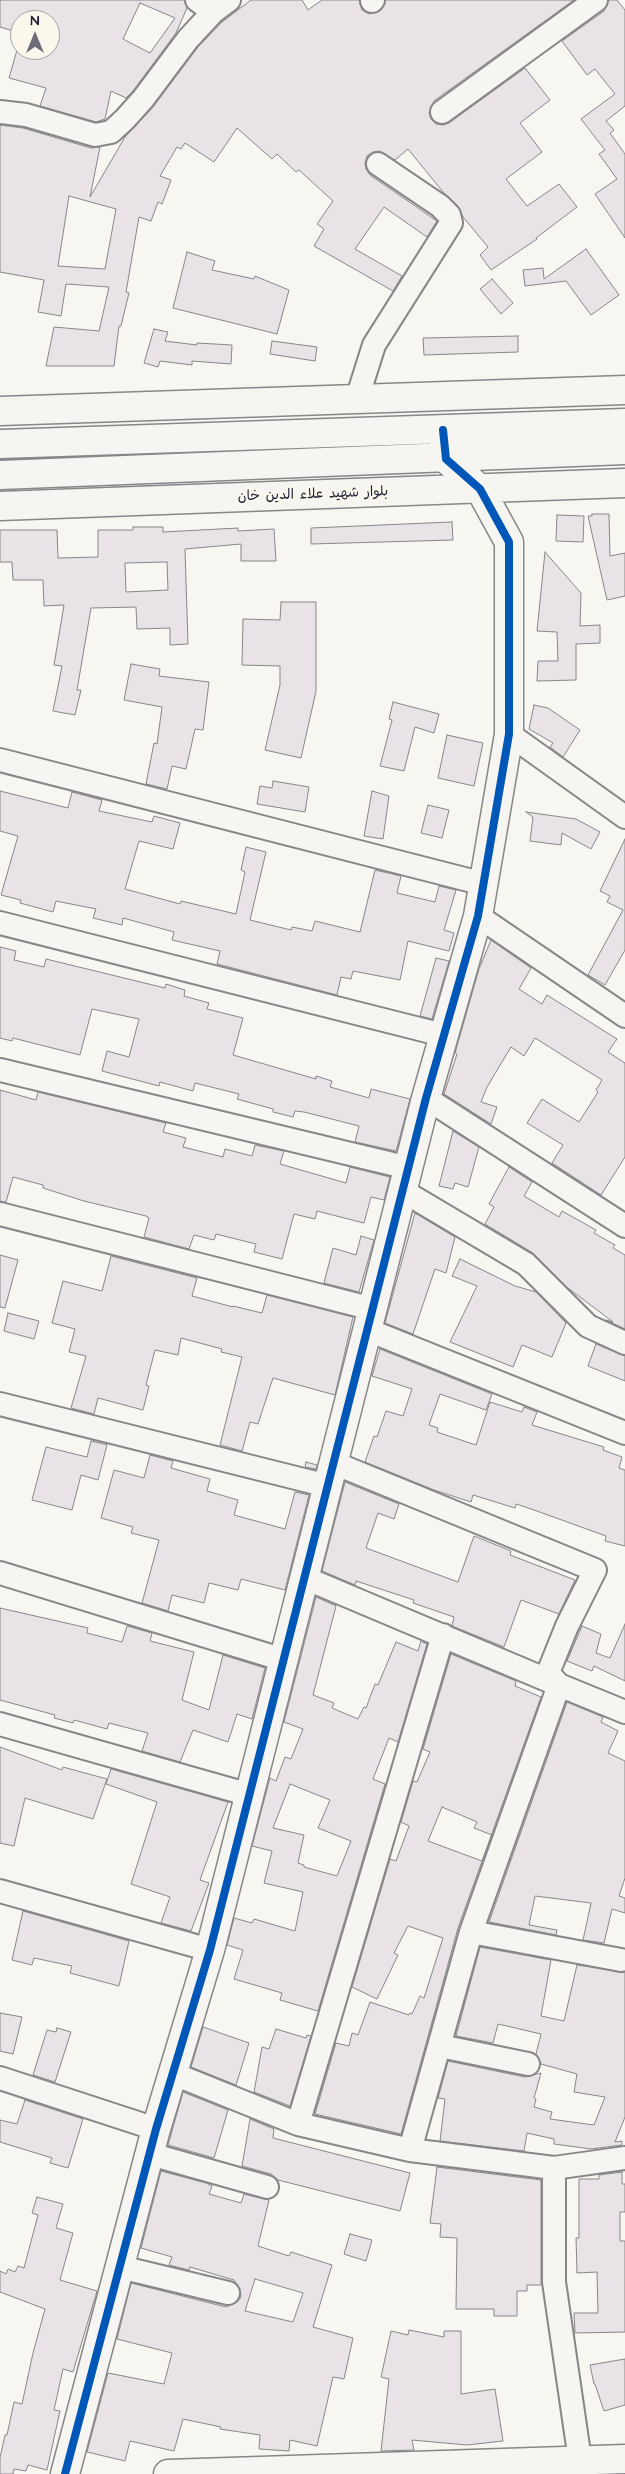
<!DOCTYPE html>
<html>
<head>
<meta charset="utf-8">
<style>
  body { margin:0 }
  #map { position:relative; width:625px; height:2474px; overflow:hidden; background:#f8f6f0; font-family:"Architects Daughter",sans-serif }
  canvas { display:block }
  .north { position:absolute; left:10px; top:10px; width:50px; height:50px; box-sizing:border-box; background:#fbf7ec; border:1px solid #a4a2a5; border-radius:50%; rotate:0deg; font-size:14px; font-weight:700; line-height:20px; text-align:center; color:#22223b }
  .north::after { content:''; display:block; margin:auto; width:18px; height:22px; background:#6d6c7a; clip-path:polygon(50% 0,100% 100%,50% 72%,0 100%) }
</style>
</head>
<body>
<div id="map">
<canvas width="625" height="2474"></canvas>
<div class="north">N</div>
</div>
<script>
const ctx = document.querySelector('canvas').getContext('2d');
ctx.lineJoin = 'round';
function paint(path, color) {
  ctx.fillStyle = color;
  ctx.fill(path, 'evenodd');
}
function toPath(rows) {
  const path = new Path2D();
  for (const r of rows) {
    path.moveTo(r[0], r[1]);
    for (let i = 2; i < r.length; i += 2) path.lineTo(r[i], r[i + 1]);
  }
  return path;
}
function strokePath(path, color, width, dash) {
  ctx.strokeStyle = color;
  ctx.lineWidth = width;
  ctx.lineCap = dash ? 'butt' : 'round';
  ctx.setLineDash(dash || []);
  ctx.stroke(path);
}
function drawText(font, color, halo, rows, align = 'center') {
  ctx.font = font + ' "Architects Daughter","Playpen Sans Arabic",sans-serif';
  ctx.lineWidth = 4.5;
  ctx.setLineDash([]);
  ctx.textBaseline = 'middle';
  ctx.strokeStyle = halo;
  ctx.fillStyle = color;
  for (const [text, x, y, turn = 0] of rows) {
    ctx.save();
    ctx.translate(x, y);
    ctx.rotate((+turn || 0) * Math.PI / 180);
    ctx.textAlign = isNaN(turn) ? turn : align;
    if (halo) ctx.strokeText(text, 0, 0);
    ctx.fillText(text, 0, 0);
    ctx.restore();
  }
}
const building = toPath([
  [0,0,184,0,187,8,176,33,133,91,126,98,111,91,105,119,96,122,40,106,46,88,9,78,17,50,50,50,50,20,20,20,20,33,0,27,0,0],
  [140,3,175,18,150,53,123,39,140,3],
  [251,0,302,0,308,10,322,0,359,0,362,10,369,14,381,10,386,0,574,0,434,101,429,113,431,119,436,124,443,125,449,123,525,68,550,100,520,123,542,152,506,179,527,206,559,184,577,207,536,238,537,239,491,270,480,255,488,247,463,217,458,206,443,192,408,149,395,160,379,151,373,152,367,156,365,163,366,169,370,175,437,221,427,237,384,207,355,249,402,276,393,291,314,246,324,229,317,224,333,201,299,170,296,172,277,154,272,159,237,128,214,162,185,143,181,149,177,147,160,176,171,180,162,204,158,202,151,221,139,217,126,292,129,293,121,326,119,326,114,366,46,366,54,327,99,331,109,287,66,284,61,316,38,312,44,280,0,272,0,125,23,128,91,148,100,147,90,197,125,137,153,107,198,47,222,22,251,0],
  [69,196,116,209,105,269,58,266,69,196],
  [609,0,617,0,625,10,625,106,606,121,614,130,610,133,625,154,625,238,595,194,617,179,599,154,605,150,581,119,615,94,595,69,587,75,562,41,604,11,609,0],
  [586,249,619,295,591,315,566,281,525,286,523,270,543,268,544,279,586,249],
  [187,252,215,261,212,270,254,279,255,276,289,290,277,334,173,308,187,252],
  [492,279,513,303,501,314,480,289,492,279],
  [154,329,168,332,165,341,197,345,197,343,232,345,231,364,192,361,192,365,160,361,158,367,144,363,154,329],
  [518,336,518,352,424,355,423,338,518,336],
  [272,341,317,347,315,361,270,354,272,341],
  [592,514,609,514,610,556,625,553,625,596,607,600,588,516,592,516,592,514],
  [557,515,584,516,583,542,556,541,557,515],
  [452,522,453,540,311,544,311,528,452,522],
  [133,527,163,527,163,532,238,528,238,531,274,529,276,561,241,561,241,544,185,549,188,644,170,645,170,628,137,629,136,607,91,608,77,690,81,690,75,715,53,711,62,666,54,665,64,605,44,606,43,580,13,580,12,562,0,562,0,530,57,530,58,558,98,557,98,530,133,530,133,527],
  [167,562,168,590,126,592,125,563,167,562],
  [545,552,581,593,580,626,600,625,600,643,576,644,576,680,537,681,538,661,558,661,557,632,537,631,545,552],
  [281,602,316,602,316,691,301,758,265,750,280,685,280,666,242,665,243,619,280,620,281,602],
  [131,664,160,669,159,676,209,682,203,730,195,729,186,769,172,766,167,789,146,784,154,743,157,744,162,707,124,700,131,664],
  [393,702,439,714,434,733,415,727,404,771,380,766,392,720,389,719,393,702],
  [534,705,548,708,580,730,563,757,550,747,553,743,529,729,534,705],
  [447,735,483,743,474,786,438,778,447,735],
  [273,781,309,787,305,812,257,804,260,786,272,788,273,781],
  [0,791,68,808,72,792,102,800,99,811,152,822,154,816,180,823,173,849,139,841,125,889,180,904,181,901,236,914,245,872,241,870,246,847,266,852,250,920,291,930,292,927,312,931,315,921,360,932,375,870,401,876,397,893,435,902,439,886,456,890,444,930,454,933,449,951,408,941,400,980,353,971,351,979,341,977,337,995,217,964,220,951,172,940,174,932,123,918,122,925,93,918,96,909,56,901,53,912,20,903,21,900,1,895,18,836,0,831,0,791],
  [372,791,389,796,383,839,364,836,372,791],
  [428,805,449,810,442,838,421,833,428,805],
  [526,812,576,819,600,832,591,849,562,833,561,845,530,841,533,817,526,812],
  [625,839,625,950,605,985,588,975,623,910,607,902,610,896,600,891,625,839],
  [491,940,531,968,519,989,542,1004,547,995,617,1039,608,1052,625,1063,625,1157,601,1195,552,1163,563,1145,527,1123,542,1099,579,1122,598,1092,596,1090,602,1080,535,1038,524,1056,511,1047,487,1087,481,1102,497,1107,491,1124,444,1094,457,1054,455,1053,479,969,491,940],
  [0,947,16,951,14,960,44,967,46,959,165,988,166,984,185,990,184,996,209,1003,207,1009,243,1018,233,1055,316,1079,316,1076,332,1081,330,1087,369,1098,371,1089,410,1099,396,1151,355,1142,359,1126,304,1112,295,1111,293,1117,273,1112,273,1109,237,1099,239,1094,195,1083,193,1091,160,1082,159,1086,102,1071,107,1051,129,1057,139,1019,92,1009,80,1055,13,1038,12,1041,0,1038,0,947],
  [436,958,449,961,432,1019,420,1016,436,958],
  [0,1090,36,1100,38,1092,166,1123,163,1132,186,1138,183,1147,223,1157,225,1149,252,1156,255,1145,284,1151,280,1164,346,1183,350,1167,390,1177,384,1200,371,1197,364,1223,317,1211,315,1219,294,1214,282,1259,254,1252,256,1244,216,1234,214,1240,194,1235,189,1249,144,1237,149,1218,146,1216,84,1201,43,1188,43,1185,13,1177,6,1202,0,1201,0,1090],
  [453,1131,479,1147,468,1187,455,1183,453,1189,439,1186,453,1131],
  [509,1167,532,1182,524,1196,559,1217,562,1211,596,1230,594,1233,615,1245,613,1248,625,1255,625,1329,606,1320,613,1322,568,1288,533,1253,485,1224,494,1207,489,1204,509,1167],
  [415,1213,455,1237,446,1273,435,1269,413,1334,385,1323,415,1213],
  [361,1236,374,1240,359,1292,324,1283,333,1248,356,1255,361,1236],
  [0,1255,18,1260,5,1308,0,1307,0,1255],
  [111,1256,197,1278,192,1296,233,1307,233,1306,262,1313,267,1295,353,1317,335,1395,273,1378,258,1424,250,1422,242,1451,220,1445,242,1357,221,1352,222,1349,181,1338,178,1355,155,1350,146,1385,149,1386,143,1410,98,1398,94,1414,71,1408,86,1356,69,1352,75,1329,52,1323,63,1281,102,1291,111,1256],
  [460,1259,515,1286,536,1292,566,1323,552,1357,522,1345,513,1367,450,1342,477,1286,452,1276,460,1259],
  [8,1313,39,1321,34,1339,4,1331,8,1313],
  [596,1344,625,1356,625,1381,588,1366,596,1344],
  [380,1349,492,1394,486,1410,440,1394,429,1425,438,1428,437,1432,476,1445,490,1402,522,1412,524,1407,537,1412,532,1425,604,1447,603,1450,622,1457,619,1468,625,1470,625,1546,605,1541,606,1536,534,1510,516,1504,515,1508,473,1495,471,1502,434,1490,365,1462,374,1436,377,1437,386,1411,403,1416,412,1389,372,1376,380,1349],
  [91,1441,107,1445,98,1480,81,1475,72,1510,32,1500,46,1447,87,1457,91,1441],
  [150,1455,173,1461,171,1468,210,1479,207,1491,238,1500,234,1515,285,1529,295,1492,309,1495,285,1590,241,1579,238,1590,209,1583,204,1603,172,1595,168,1611,142,1603,159,1540,131,1533,133,1527,101,1518,114,1470,144,1478,150,1455],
  [306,1462,317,1465,316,1469,305,1467,306,1462],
  [345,1482,399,1504,394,1519,378,1513,366,1548,458,1582,474,1536,511,1551,510,1555,575,1580,559,1614,521,1600,504,1647,452,1626,454,1617,413,1603,414,1600,356,1581,355,1585,322,1571,345,1482],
  [316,1597,336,1606,313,1695,334,1703,332,1708,358,1719,364,1707,366,1708,375,1684,378,1685,396,1642,418,1651,421,1641,427,1644,398,1742,389,1738,373,1779,385,1784,318,2011,280,2000,282,1993,234,1979,243,1950,227,1945,234,1918,252,1923,254,1919,295,1931,303,1892,264,1883,272,1851,252,1846,270,1778,276,1781,285,1757,291,1759,303,1729,284,1722,316,1597],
  [290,1784,330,1800,318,1828,351,1841,337,1876,304,1867,304,1865,298,1863,304,1835,273,1828,290,1784],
  [0,1608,88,1628,87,1633,122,1642,127,1626,152,1633,150,1641,194,1652,182,1700,209,1710,223,1655,265,1668,252,1719,237,1714,228,1742,193,1730,180,1762,142,1751,148,1733,109,1723,107,1729,74,1720,73,1723,54,1718,55,1715,0,1700,0,1608],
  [625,1624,625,1681,594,1666,592,1671,567,1661,582,1626,601,1634,596,1653,610,1658,625,1624],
  [451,1654,516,1681,515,1686,541,1697,458,1928,401,2134,315,2114,336,2043,349,2046,352,2033,358,2035,370,2002,409,2015,410,2013,412,2014,420,1996,424,1998,443,1938,408,1926,394,1953,398,1955,377,1999,352,1987,390,1859,396,1861,409,1826,401,1822,413,1781,417,1782,430,1752,423,1749,451,1654],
  [442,1807,477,1822,474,1828,492,1835,482,1861,428,1841,442,1807],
  [567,1702,603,1717,601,1722,618,1731,608,1753,625,1761,625,1878,619,1896,625,1898,625,1913,612,1909,604,1943,583,1940,591,1903,535,1896,529,1925,557,1930,556,1935,489,1922,567,1702],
  [0,1747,62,1770,63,1767,107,1779,93,1819,25,1798,14,1846,0,1843,0,1747],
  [111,1769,228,1802,200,1880,209,1883,191,1931,161,1923,170,1897,131,1884,157,1802,106,1784,111,1769],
  [23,1911,129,1941,119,1986,70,1973,72,1966,34,1958,32,1965,12,1960,23,1911],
  [480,1947,551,1960,541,2016,564,2021,577,1965,625,1972,625,2117,615,2142,622,2141,622,2145,591,2149,554,2144,554,2139,527,2133,524,2151,440,2141,445,2099,438,2098,448,2061,525,2077,541,2073,534,2098,536,2099,534,2107,552,2112,550,2119,594,2125,605,2097,574,2092,577,2074,541,2064,536,2054,541,2034,498,2024,493,2043,456,2036,480,1947],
  [0,2013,22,2017,13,2054,0,2051,0,2013],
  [203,2027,249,2043,236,2085,191,2067,203,2027],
  [57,2028,71,2032,55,2082,33,2075,47,2030,56,2032,57,2028],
  [276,2029,306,2038,307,2035,311,2036,290,2106,254,2092,262,2047,269,2049,276,2029],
  [183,2092,228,2110,214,2158,168,2145,183,2092],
  [25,2100,83,2119,68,2168,50,2163,52,2158,0,2142,0,2120,17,2124,25,2100],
  [250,2119,274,2129,273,2138,410,2173,400,2211,278,2180,271,2174,242,2166,250,2119],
  [437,2167,541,2180,541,2285,527,2285,527,2291,517,2291,517,2316,494,2316,494,2309,456,2309,457,2238,440,2237,441,2224,430,2223,437,2167],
  [161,2171,206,2183,212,2186,209,2194,241,2203,244,2194,269,2200,258,2246,289,2256,291,2252,332,2265,313,2327,353,2338,344,2379,333,2377,317,2446,290,2440,289,2451,259,2449,260,2435,220,2429,221,2427,183,2419,174,2451,130,2441,125,2461,87,2452,108,2373,164,2384,172,2353,117,2339,131,2283,226,2307,237,2302,241,2297,240,2289,234,2280,190,2267,189,2270,169,2265,172,2257,141,2248,161,2171],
  [255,2279,303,2293,293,2322,245,2311,255,2279],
  [622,2172,622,2184,625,2184,625,2212,620,2212,620,2241,625,2241,625,2332,575,2333,574,2313,598,2313,597,2272,577,2273,576,2238,579,2238,579,2179,599,2179,599,2175,622,2172],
  [37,2197,63,2204,56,2228,73,2233,60,2280,97,2291,73,2372,63,2369,54,2410,60,2411,47,2470,28,2465,26,2471,14,2469,13,2474,0,2474,0,2458,5,2435,7,2435,14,2402,22,2404,33,2353,45,2309,0,2292,0,2271,6,2274,8,2269,15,2272,18,2266,24,2268,38,2215,32,2213,37,2197],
  [350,2234,372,2240,366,2261,344,2254,350,2234],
  [409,2330,444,2337,444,2331,461,2331,461,2394,495,2389,503,2441,467,2445,412,2440,414,2450,381,2451,389,2379,381,2377,391,2331,408,2335,409,2330],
  [625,2359,625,2405,604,2411,595,2384,594,2384,590,2365,625,2359]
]);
const street = toPath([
  [197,0,213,12],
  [372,1,373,0],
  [0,112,26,115,95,135,111,132,125,119,143,99,188,39,213,12,229,0],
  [442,112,596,0],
  [357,399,374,345,451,223,449,215,440,206,378,164],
  [509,734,625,817],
  [0,760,484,884],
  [478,916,625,1016],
  [0,923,443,1035],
  [0,1070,409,1168],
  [426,1098,625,1226],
  [403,1191,526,1264,588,1326,625,1343],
  [0,1214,373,1309],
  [368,1330,625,1433],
  [0,1404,328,1486],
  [334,1463,595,1570,567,1626,548,1673,559,1685,625,1712],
  [0,1573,284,1660],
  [0,1724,250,1795],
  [0,1891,210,1950],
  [471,1932,621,1960],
  [440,2046,528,2064],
  [174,2074,298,2124,410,2150,471,1932,559,1685,305,1578],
  [0,2078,156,2129],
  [298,2124,443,1635],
  [410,2150,554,2168,625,2158],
  [150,2154,267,2187],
  [554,2168,554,2282,582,2474],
  [120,2267,228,2293]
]);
const secondary = toPath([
  [0,411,625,390],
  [0,506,625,483],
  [65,2474,156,2129,210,1950,426,1098,478,916,509,734,509,542,480,489,446,459,443,430],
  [168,2474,625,2459]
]);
const highway = toPath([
  [0,444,625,423],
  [0,475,625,450]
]);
const cycleway = toPath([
  [65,2474,156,2129,210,1950,426,1098,478,916,509,734,509,542,480,489,446,459,443,430]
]);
const streetNames = [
  ["بلوار شهید علاء الدین خان",313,495,-2]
];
paint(building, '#e9e2e7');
strokePath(building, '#878688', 1);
strokePath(street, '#878688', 26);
strokePath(secondary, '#878688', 31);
strokePath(highway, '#878688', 31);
strokePath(street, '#f6f5f1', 22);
strokePath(secondary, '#f6f5f1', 28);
strokePath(highway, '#f6f5f1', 28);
strokePath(cycleway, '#0057b8', 8);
drawText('14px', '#22223b', '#fbf7ec', streetNames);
</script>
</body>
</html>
